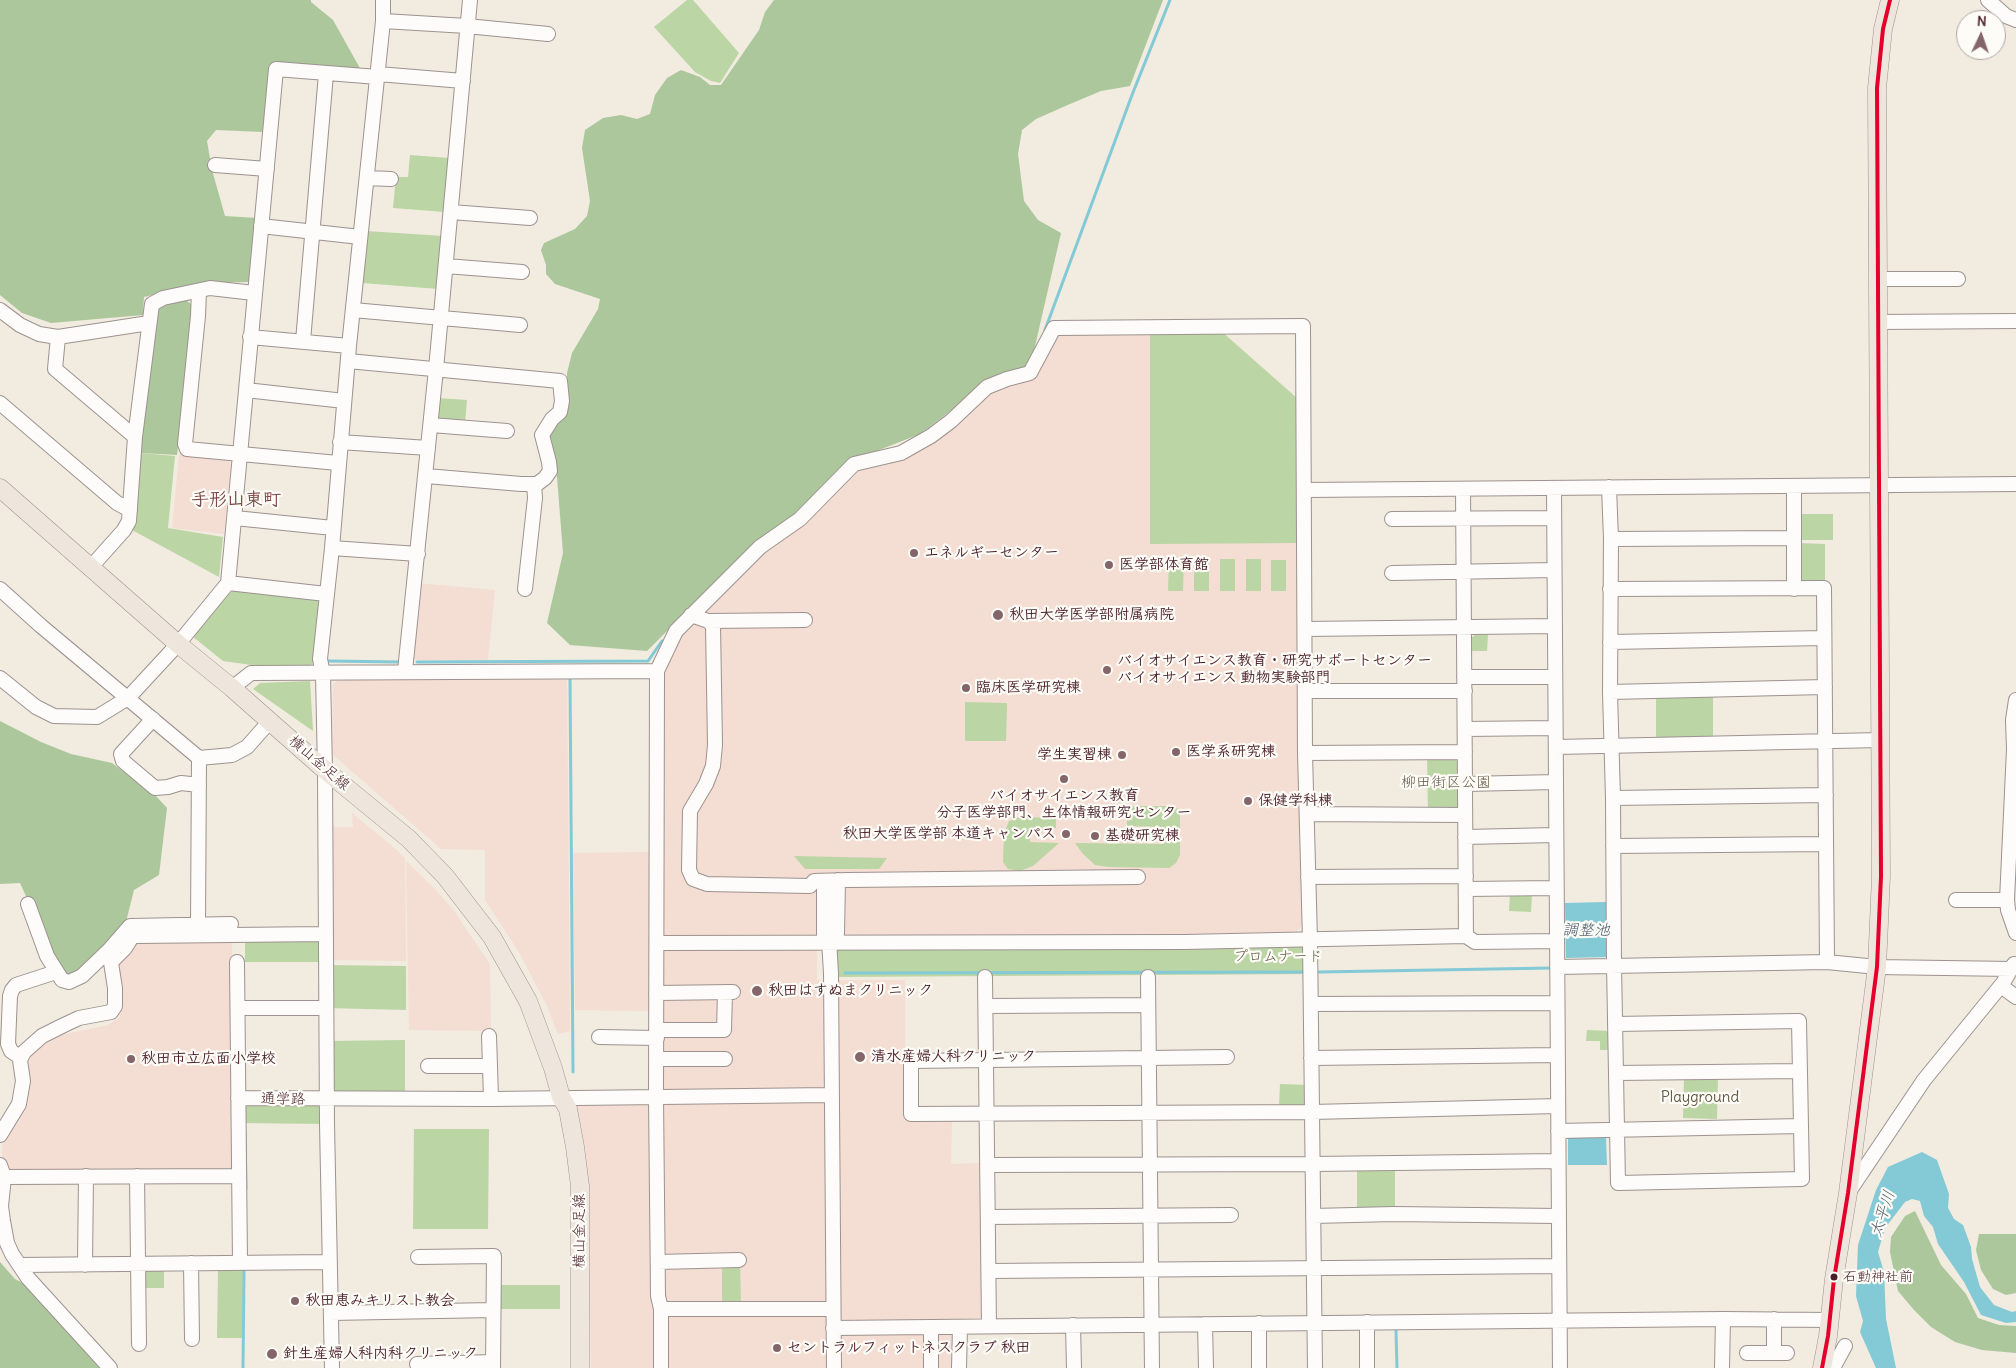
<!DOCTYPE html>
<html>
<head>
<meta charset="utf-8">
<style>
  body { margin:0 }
  #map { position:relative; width:2016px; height:1368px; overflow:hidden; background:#f1ebe0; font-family:Delius,sans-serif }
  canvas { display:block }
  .north { position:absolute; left:1956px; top:10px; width:50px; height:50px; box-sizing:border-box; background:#fdfcf7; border:1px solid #b5a4a5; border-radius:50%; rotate:3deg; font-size:14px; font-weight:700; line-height:20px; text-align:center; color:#4a1f2b }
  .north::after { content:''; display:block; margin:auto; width:18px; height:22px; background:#84666a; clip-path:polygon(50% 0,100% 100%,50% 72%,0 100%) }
</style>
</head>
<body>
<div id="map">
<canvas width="2016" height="1368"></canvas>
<div class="north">N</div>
</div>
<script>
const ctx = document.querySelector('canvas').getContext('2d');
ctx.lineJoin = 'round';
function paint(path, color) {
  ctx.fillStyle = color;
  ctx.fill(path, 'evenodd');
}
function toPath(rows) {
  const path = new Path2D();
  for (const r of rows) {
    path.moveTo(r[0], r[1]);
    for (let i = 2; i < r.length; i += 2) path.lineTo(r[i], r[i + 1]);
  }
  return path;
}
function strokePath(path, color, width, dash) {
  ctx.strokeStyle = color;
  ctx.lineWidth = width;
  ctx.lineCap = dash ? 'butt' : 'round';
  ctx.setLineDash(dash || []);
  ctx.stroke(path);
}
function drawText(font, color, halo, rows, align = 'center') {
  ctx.font = font + ' Delius,"Klee One",sans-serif';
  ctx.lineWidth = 4.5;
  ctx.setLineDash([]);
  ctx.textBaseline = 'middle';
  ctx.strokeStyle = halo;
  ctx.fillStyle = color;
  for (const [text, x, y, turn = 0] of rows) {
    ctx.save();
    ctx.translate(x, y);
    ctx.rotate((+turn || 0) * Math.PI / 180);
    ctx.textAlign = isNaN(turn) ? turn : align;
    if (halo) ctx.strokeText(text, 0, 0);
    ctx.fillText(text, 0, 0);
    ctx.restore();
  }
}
const built = toPath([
  [1054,328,1221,331,1298,399,1302,925,1297,931,1292,932,1073,937,664,938,662,894,661,672,679,637,713,593,854,464,923,440,987,388,1030,373],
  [179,455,227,459,231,464,224,534,172,528],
  [417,583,495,590,488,660,410,660],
  [567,677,570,1031,558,1034,547,1006,520,954,485,900,485,850,441,849,332,754,333,684,341,678],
  [352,813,391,845,405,858,406,961,331,960,330,827,353,827],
  [651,852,651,1011,575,1010,573,853],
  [406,861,435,889,454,911,490,964,491,1031,409,1030],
  [136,939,232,940,235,1170,8,1171,2,1159,2,1146,9,1131,30,1053,57,1036,108,1025,120,1017,115,962],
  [817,949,817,980,905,980,905,1118,952,1118,951,1164,984,1163,982,1319,960,1333,958,1368,591,1368,587,1188,575,1091,660,1092,659,950]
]);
const green = toPath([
  [687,0,693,0,739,53,720,83,711,81,695,72,654,27],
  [410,155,449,158,445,212,393,208,396,177,408,177],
  [366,231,443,236,439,289,362,283],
  [1150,329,1221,331,1298,399,1299,543,1150,544],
  [438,398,467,400,465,423,441,420,436,415],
  [141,453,175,456,168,528,223,537,219,577,132,530],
  [1799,514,1833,514,1833,540,1799,540],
  [1798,543,1825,544,1825,584,1804,583,1798,579],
  [1220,559,1235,559,1235,591,1220,591],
  [1246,559,1261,559,1261,591,1246,591],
  [1169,560,1184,560,1183,591,1168,591],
  [1194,560,1209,560,1209,591,1194,591],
  [1271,560,1286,560,1286,591,1271,591],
  [234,590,317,598,321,603,315,661,309,667,266,667,223,661,192,636,230,593],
  [1475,635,1488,635,1487,651,1470,651,1471,638],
  [310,681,313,731,253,689,260,683],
  [1713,696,1713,737,1656,738,1656,697],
  [965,702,1007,703,1006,741,965,741],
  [1427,752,1465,752,1465,815,1428,815],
  [1127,806,1175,806,1180,812,1180,855,1176,863,1169,868,1108,867,1095,865,1083,854,1075,843,1164,844,1164,827,1127,826],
  [1020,817,1056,818,1056,828,1030,828,1030,842,1059,843,1033,866,1020,871,1008,869,1003,862,1004,834,1009,821],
  [794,856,887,858,879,869,805,869],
  [1510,894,1532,895,1531,912,1509,911],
  [245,937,320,937,320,962,245,962],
  [1310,940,1310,974,837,977,837,946],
  [326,965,406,966,406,1010,326,1008],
  [1587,1030,1610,1031,1609,1050,1600,1050,1600,1041,1586,1041],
  [405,1040,405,1097,328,1099,327,1124,238,1123,238,1096,327,1099,328,1041],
  [1684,1078,1718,1079,1717,1119,1683,1118],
  [1280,1084,1308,1085,1308,1101,1302,1106,1279,1106],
  [414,1129,489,1129,488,1229,413,1229],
  [1357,1168,1395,1168,1395,1211,1357,1211],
  [722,1263,740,1263,741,1305,722,1305],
  [148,1268,164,1268,164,1288,143,1288,143,1274],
  [218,1268,243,1268,242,1338,217,1338],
  [497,1285,560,1285,560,1309,497,1309]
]);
const forest = toPath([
  [0,0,311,0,311,2,333,20,361,70,271,64,263,132,216,130,207,141,212,170,225,216,257,218,250,282,206,283,144,297,143,315,51,323,22,313,0,295],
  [774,0,1163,0,1130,86,1101,91,1070,104,1036,119,1022,130,1018,154,1024,201,1038,220,1061,233,1030,368,974,393,920,434,856,459,802,510,713,585,647,651,570,645,547,623,563,553,557,477,550,437,553,423,567,410,567,373,572,353,598,309,600,299,555,284,546,274,546,265,541,250,544,243,575,229,587,216,590,201,582,148,585,130,603,118,621,115,637,119,650,114,655,95,667,78,681,70,700,77,710,85,721,85,759,30,765,12],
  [185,299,192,305,188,369,177,455,141,453,145,398,155,310,162,305],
  [0,721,41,742,71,754,112,763,156,796,167,808,159,875,134,890,126,922,96,957,67,979,62,974,20,883,0,884],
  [1915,1211,1941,1265,1966,1294,1978,1318,1999,1325,2016,1326,2016,1353,1982,1350,1955,1342,1931,1327,1914,1310,1898,1291,1890,1252,1891,1237,1905,1216],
  [1979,1234,2016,1234,2016,1293,2006,1295,1993,1289,1981,1270,1976,1250],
  [0,1262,15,1279,27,1285,106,1368,0,1368]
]);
const water = toPath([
  [1606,902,1608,957,1566,958,1565,903],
  [1568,1138,1606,1138,1607,1165,1568,1165],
  [1922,1152,1937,1160,1949,1194,1948,1208,1954,1219,1963,1225,1971,1247,1972,1259,1980,1287,1994,1305,2012,1312,2016,1311,2016,1322,2006,1323,1981,1315,1964,1282,1938,1244,1933,1227,1924,1216,1920,1201,1912,1199,1905,1202,1885,1228,1878,1252,1884,1272,1886,1319,1896,1368,1876,1368,1860,1332,1863,1321,1856,1296,1858,1245,1876,1190,1888,1167]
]);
const stream = toPath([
  [1045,330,1132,95,1170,0],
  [329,661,399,662],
  [417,662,648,661,662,641],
  [570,678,573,1072],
  [1319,972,1552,968],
  [845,973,1307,972],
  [245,1133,246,1189],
  [1396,1330,1397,1368],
  [243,1368,244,1270]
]);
const minor = toPath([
  [1988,0,2006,16,2016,20],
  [383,22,383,0],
  [378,74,463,81],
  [215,165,267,169],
  [367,178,391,179],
  [451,212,530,218],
  [261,226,360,237],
  [446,266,522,272],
  [1877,279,1958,279],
  [199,291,198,316,185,444,187,449,338,463],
  [0,310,20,325,39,334,58,337,149,323],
  [353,310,520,325],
  [1877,322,2016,321],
  [58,337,55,369,135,437],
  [250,337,349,346],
  [303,341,326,74],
  [348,361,560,381,562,401,560,412,552,419,542,435,549,462,550,471,545,478,537,484,521,484,426,476],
  [246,390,344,401],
  [0,403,117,503,130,510],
  [431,425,507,431],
  [340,442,428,448],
  [1794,486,1794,589],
  [1609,487,1611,539,1610,692,1613,798,1614,965,1618,1183,1802,1179,1799,1021,1615,1024],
  [1554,488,1560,1368],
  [1305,490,2016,484],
  [235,518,333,528],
  [1392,519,1554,518],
  [1611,539,1793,538],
  [332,548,418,554],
  [91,567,124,530,129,521,135,437,152,304,163,298,210,288,254,293],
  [1392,573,1554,570],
  [228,583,326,594],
  [0,589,41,626,199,758,232,755,247,747,270,721],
  [525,589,535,498,534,484],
  [1610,589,1824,588,1827,962],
  [691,615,708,621,713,625,715,745,713,766,706,784,690,811,689,870,693,879,707,884,810,886,814,881,848,880,1138,877],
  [708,621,805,620],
  [1305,629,1555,626],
  [1610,642,1824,638],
  [405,671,436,369,470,0],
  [1464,677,1555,677],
  [0,678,36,707,54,716,97,717,128,698,178,644,228,583,276,69,378,77],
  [232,688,251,673,657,671],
  [1306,691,1465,691],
  [1610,692,1825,687],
  [2016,700,2013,720,2014,749,2007,900,2008,910,2016,933],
  [153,719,121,754,123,761,155,788,168,787,181,783,199,785],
  [1465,729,1555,728],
  [1556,747,1881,740],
  [1305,753,1465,752],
  [1465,784,1556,782],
  [1613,798,1826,795],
  [1307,814,1465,815],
  [1465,837,1556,835],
  [1613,846,1825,844],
  [1308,877,1466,876],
  [824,881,824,935,826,939,829,940,831,973,834,1368],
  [1466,889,1556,888],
  [1956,900,2007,900],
  [28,904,47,956,62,980,69,982,82,976,109,950,130,926,231,924],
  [198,924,199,758],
  [1466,936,1475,942,1557,941],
  [829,940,837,934,838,880],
  [657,943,1184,942,1466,936,1463,489],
  [111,962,125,948,132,937,136,936,326,934],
  [237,962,240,1262],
  [1557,967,1827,962,1877,967,2012,969],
  [985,977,989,1326],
  [1148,977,1152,1368],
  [2001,986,2016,997],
  [656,993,733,992],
  [1311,1004,1557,1003],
  [986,1006,1148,1005],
  [238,1008,326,1008],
  [657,1030,724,1030,725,992],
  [489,1036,490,1066],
  [599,1037,657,1038],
  [1227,1057,911,1061,911,1114,1312,1112,1558,1106],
  [21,1058,11,1051,8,1044,10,996,12,990,16,985,56,972],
  [1311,1058,1557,1055],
  [657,1059,725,1059],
  [428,1066,490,1066,491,1099],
  [1616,1073,1800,1071],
  [238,1098,491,1099,830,1095],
  [1558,1131,1801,1126],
  [0,1135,19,1104,23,1081,20,1060,24,1052,42,1036,64,1025,79,1018,111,1012,115,1006,115,988,109,950],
  [0,1165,4,1177,1,1206,3,1221,7,1243,12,1254,28,1278,110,1368],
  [988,1165,1313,1164,1558,1161],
  [137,1176,139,1344],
  [4,1177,238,1176],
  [1848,1193,1924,1080,2003,983,2014,964],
  [1313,1216,1394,1214,1558,1216],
  [988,1217,1231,1215],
  [418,1257,494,1256,493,1368],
  [658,1262,739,1260],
  [191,1263,192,1339],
  [19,1265,330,1262],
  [85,1265,86,1176],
  [989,1271,1559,1266],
  [661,1309,833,1309],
  [331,1313,493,1310],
  [1259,1323,1259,1368],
  [1205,1324,1206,1368],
  [1073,1325,1074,1368],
  [833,1328,1723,1319,1830,1320],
  [1747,1353,1787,1353],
  [1774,1353,1774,1319],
  [417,1364,493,1362],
  [332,1368,327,1124,325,770,323,674,320,659,332,548,349,346,383,21,467,26,548,34],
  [661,1368,661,1309,658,1296,656,1097,657,671,676,631,760,547,800,519,854,464,901,453,931,436,951,421,987,387,1007,379,1030,373,1054,328,1303,326,1305,753,1310,940,1315,1368],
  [931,1368,931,1327],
  [959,1368,960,1327],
  [1367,1368,1367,1322],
  [1722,1368,1723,1319],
  [1833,1368,1845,1346]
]);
const major = toPath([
  [0,488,178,644,232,688,325,770,409,839,445,876,492,937,528,1001,553,1068,561,1097,568,1109,575,1147,580,1186,580,1368],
  [1822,1368,1828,1336,1834,1279,1848,1193,1877,967,1881,876,1877,88,1883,29,1890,0]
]);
const bus1 = toPath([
  [1822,1368,1828,1336,1834,1279,1848,1193,1877,967,1881,876,1877,88,1883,29,1890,0]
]);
const markers = [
  [914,553,5,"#84666a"],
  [1109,565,5,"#84666a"],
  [998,615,6,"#84666a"],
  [1107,670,5,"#84666a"],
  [966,688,5,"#84666a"],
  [1176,752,5,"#84666a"],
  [1122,755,5,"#84666a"],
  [1064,779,5,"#84666a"],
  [1248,801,5,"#84666a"],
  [1066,834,5,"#84666a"],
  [1095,836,5,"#84666a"],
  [757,991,6,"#84666a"],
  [860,1057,6,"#84666a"],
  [131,1059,5,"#84666a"],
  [1834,1277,4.5,"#4a1f2b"],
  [295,1301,5,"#84666a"],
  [777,1348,5,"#84666a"],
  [272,1354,6,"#84666a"]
];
const busNames = [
  ["石動神社前",1843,1277]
];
const poiNames = [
  ["エネルギーセンター",924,553],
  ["医学部体育館",1119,565],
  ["秋田大学医学部附属病院",1009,615],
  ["バイオサイエンス教育・研究サポートセンター",1117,661],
  ["バイオサイエンス 動物実験部門",1117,678],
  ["臨床医学研究棟",976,688],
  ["医学系研究棟",1186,752],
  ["学生実習棟",1112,755,"right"],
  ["バイオサイエンス教育",1064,796,"center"],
  ["分子医学部門、生体情報研究センター",1064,813,"center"],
  ["保健学科棟",1258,801],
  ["秋田大学医学部 本道キャンパス",1056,834,"right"],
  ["基礎研究棟",1105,836],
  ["秋田はすぬまクリニック",768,991],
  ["清水産婦人科クリニック",871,1057],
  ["秋田市立広面小学校",141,1059],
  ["秋田恵みキリスト教会",305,1301],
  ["セントラルフィットネスクラブ 秋田",787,1348],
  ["針生産婦人科内科クリニック",283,1354]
];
const streetNames = [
  ["横山金足線",319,763,41],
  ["通学路",283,1099,1],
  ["横山金足線",580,1231,-90]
];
const parkNames = [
  ["柳田街区公園",1446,783],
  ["プロムナード",1278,957],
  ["Playground",1700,1098]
];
const waterNames = [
  ["調整池",1586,930],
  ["太平川",1883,1214,-72]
];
const quarterNames = [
  ["手形山東町",236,500]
];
paint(built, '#f4ddd2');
paint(green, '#bcd5a4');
paint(forest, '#acc79c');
paint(water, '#83c9d6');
strokePath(stream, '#83c9d6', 3);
strokePath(minor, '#9d928f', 16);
strokePath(major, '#9d928f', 19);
strokePath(minor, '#fdfcfa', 14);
strokePath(major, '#eee6dd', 18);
strokePath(bus1, '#e4002b', 4);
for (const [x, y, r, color] of markers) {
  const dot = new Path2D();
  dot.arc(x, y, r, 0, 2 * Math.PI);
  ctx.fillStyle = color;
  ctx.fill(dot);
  strokePath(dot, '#fdfcf7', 2);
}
drawText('14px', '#4a1f2b', '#fdfcf7', busNames, 'left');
drawText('bold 15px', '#4a1f2b', '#fdfcf7', poiNames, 'left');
drawText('15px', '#4a1f2b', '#fdfcf7', streetNames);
drawText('15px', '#625844', '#fdfcf7', parkNames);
drawText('italic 16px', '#4e5d6e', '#fdfcf7', waterNames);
drawText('bold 18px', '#7d4948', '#fdfcf7', quarterNames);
</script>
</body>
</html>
